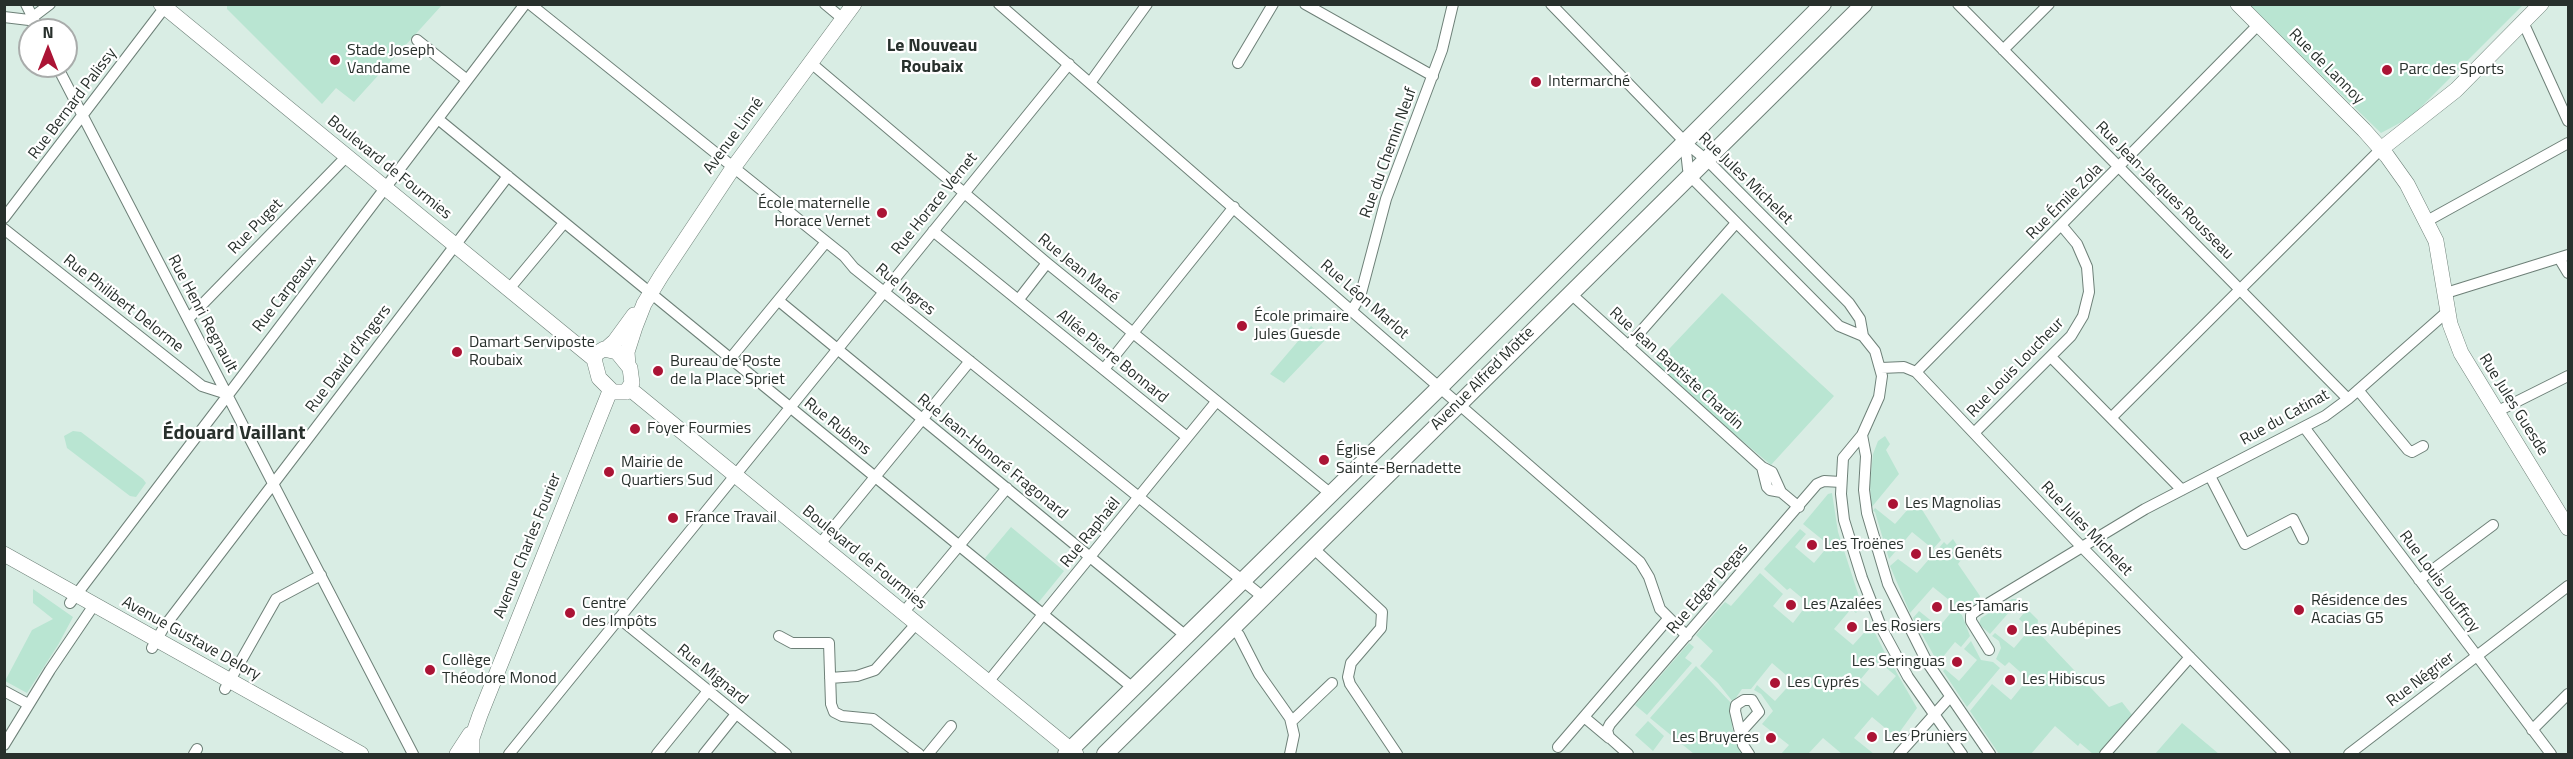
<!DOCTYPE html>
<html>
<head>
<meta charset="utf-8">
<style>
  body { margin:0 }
  #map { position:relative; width:2573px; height:759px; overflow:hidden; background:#d9ede4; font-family:"Titillium Web",sans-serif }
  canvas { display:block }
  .frame { position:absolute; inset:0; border:6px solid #28302c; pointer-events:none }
  .north { position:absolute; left:18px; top:18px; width:60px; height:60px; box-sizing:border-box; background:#fff; border:2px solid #a9acab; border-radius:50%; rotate:0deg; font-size:16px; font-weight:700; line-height:24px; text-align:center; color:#28302c }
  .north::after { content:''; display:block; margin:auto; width:21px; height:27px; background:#ab1435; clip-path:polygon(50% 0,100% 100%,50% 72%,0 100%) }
</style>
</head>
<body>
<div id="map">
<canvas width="2573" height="759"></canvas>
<div class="frame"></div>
<div class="north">N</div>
</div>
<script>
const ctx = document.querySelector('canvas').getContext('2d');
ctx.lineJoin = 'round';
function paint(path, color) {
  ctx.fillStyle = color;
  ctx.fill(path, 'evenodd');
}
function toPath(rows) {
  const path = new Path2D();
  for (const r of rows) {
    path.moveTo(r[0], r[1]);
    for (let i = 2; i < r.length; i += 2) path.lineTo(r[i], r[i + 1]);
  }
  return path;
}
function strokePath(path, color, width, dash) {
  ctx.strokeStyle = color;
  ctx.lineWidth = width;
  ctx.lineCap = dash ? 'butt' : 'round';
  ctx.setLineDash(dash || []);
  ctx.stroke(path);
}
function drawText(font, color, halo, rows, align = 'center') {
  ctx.font = font + ' "Titillium Web",sans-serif';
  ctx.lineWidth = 4.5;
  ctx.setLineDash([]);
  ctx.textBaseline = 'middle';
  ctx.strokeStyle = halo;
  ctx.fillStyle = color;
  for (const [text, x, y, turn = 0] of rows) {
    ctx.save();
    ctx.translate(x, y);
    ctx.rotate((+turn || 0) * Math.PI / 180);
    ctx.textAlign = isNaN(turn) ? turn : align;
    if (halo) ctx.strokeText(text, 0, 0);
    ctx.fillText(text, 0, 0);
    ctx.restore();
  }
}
const green = toPath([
  [227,5,442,5,354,102,336,88,322,104,227,9],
  [2249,5,2523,5,2411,117,2381,133],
  [1722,293,1834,396,1771,465,1653,366],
  [1311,326,1326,339,1284,383,1270,374],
  [73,431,81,432,143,479,146,483,136,497,130,496,67,448,64,436],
  [1885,436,1890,444,1886,450,1899,474,1871,508,1870,483,1873,454,1878,441],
  [1832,493,1838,532,1862,606,1856,613,1851,609,1834,629,1853,645,1871,625,1886,655,1879,664,1875,662,1860,680,1878,696,1896,676,1884,666,1890,661,1917,708,1896,737,1872,717,1854,738,1874,754,1842,754,1823,738,1808,754,1781,754,1789,745,1762,724,1773,711,1761,694,1754,690,1757,685,1775,701,1793,681,1772,663,1751,689,1742,689,1733,702,1718,683,1700,666,1713,651,1696,635,1725,602,1731,606,1760,573,1783,594,1773,606,1793,623,1808,603,1790,588,1787,590,1764,569,1800,529,1806,534,1795,547,1814,563,1829,545,1803,524,1828,494],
  [1916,500,1941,540,1933,549,1912,532,1889,559,1875,512,1873,511,1875,508,1895,524],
  [1011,527,1064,571,1038,603,985,558],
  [1953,539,1964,556,1958,564,1980,596,1979,599,1965,613,1933,587,1910,613,1890,566,1898,559,1917,573,1944,542,1947,545],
  [33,589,73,617,58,645,27,693,5,681,32,630,53,619,33,603],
  [2012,599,2018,599,2022,605,2014,613,2011,610,1990,634,1979,624,1981,618],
  [1954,609,1962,615,1970,636,1961,647,1955,642,1938,663,1913,618,1919,611,1939,627],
  [2027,609,2038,620,2037,631,2109,707,2122,702,2133,716,2099,754,2093,754,2080,743,2078,746,2055,726,2031,754,1999,754,1970,711,1992,684,2011,700,2028,679,2009,662,2005,666,1996,659,2001,648,1999,641,1992,636,1995,633,2014,648,2030,629,2019,619],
  [1971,641,1981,660,1993,662,2000,668,1967,707,1943,671,1945,669,1959,681,1977,660,1964,649],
  [1689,643,1694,647,1685,658,1692,663,1647,715,1635,705],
  [1696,666,1732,704,1732,727,1736,741,1745,754,1694,754,1650,718],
  [1648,721,1664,736,1653,751,1635,735],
  [2182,723,2219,754,2155,754]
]);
const street = toPath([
  [26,4,39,30],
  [530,4,844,256,854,268,1263,597],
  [825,4,843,19],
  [999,4,1640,562,1649,577,1660,609,1687,636],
  [1305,4,1433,76],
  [1551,4,1685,142,1710,163,1849,303,1860,319,1863,336],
  [1958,4,2348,399],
  [4,17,29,20,50,4],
  [2523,22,2568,121],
  [417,40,467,80],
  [2003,50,2049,4],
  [811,63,1047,263,1331,494],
  [1238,63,1273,4],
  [57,66,413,754],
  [1090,83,1147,4],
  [438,119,1133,688],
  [1685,142,1688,169,1695,181,1839,326,1863,336,1875,351,1882,376,1879,397,1862,435,1843,458,1841,494,1844,520,1862,578,1882,629,1908,677,1962,754],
  [4,218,165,7],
  [2427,221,2568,143],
  [4,229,202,386,227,394],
  [933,231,1187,437],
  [2559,258,2568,273],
  [509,289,564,223],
  [1570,293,1762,467,1772,472,1781,492,1799,507],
  [2446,293,2568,255],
  [1019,299,1047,263],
  [779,301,1186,636],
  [1352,310,1360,297,1386,199,1442,50,1453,4],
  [188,319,347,156],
  [1628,346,1736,223],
  [2051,357,2182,490],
  [730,359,826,242],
  [1881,368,1904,367,1916,372,2074,539,2285,754],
  [1104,369,1234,207],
  [1916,372,2258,25],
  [2358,390,2408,450,2412,452,2423,446],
  [2496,412,2568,376],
  [2111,418,2381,149],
  [2304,427,2551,754],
  [1974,433,2071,336,2083,316,2089,292,2087,267,2077,244,2062,226],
  [1862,435,1866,456,1864,490,1867,513,1888,584,1927,662,1990,754],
  [1762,467,1767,487,1770,490,1781,492],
  [2210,476,2245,544,2293,519,2303,539],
  [820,544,970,361],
  [1313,548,1382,612,1381,628,1351,663,1348,677,1350,684,1397,754],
  [2419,580,2493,525],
  [70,603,525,4],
  [903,613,1007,488],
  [619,618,786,754],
  [1232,628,1239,635,1259,674,1290,718,1294,735,1290,754],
  [779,636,792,643,829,643,831,704,834,712,842,716,873,719,919,754],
  [152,648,164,627,508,176],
  [1989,650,1971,621,1971,615,1976,611,2145,509,2325,416,2348,399,2448,311],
  [830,678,857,676,875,670,916,624],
  [988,682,1216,402],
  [225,689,276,599,321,575],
  [4,691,28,704],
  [1584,717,1609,738],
  [1292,721,1332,683],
  [2532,730,2568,694],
  [1740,733,1759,712,1752,700,1744,700,1736,705,1735,711,1743,745,1749,754],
  [4,745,50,670,94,605],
  [1558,747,1668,619],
  [194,754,197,749],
  [509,754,1069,64],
  [657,754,708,691],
  [704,754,736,714],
  [928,754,951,726],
  [1628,754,1609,737,1607,730,1610,724,1817,484,1824,481,1841,482],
  [1899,754,1950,697],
  [2105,754,2190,657],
  [2349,754,2568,586]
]);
const secondary = toPath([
  [161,4,594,359],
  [2238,4,2364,130,2387,156,2407,184,2436,241,2450,324,2461,353,2568,528],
  [2381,149,2456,90,2541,4],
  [604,349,617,352,630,368,632,383,626,392,613,392,599,378,594,359,597,353,604,349],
  [606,349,615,341,634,315],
  [628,365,627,352,635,327,644,304,661,276,733,168,854,4],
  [630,389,1076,754],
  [4,554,361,754],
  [457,754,470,734],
  [472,754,472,738,480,715,610,391]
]);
const primary = toPath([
  [1066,754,1441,386,1823,4],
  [1105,754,1864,4]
]);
const markers = [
  [335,60,6,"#ab1435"],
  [2387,70,6,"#ab1435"],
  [1536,82,6,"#ab1435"],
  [882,213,6,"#ab1435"],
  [1242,326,6,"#ab1435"],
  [457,352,6,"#ab1435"],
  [658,371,6,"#ab1435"],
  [635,429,6,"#ab1435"],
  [1324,460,6,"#ab1435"],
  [609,472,6,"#ab1435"],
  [1893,504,6,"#ab1435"],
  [673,518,6,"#ab1435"],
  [1812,545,6,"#ab1435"],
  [1916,554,6,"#ab1435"],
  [1791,605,6,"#ab1435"],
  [1937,607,6,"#ab1435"],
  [2299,610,6,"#ab1435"],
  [570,613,6,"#ab1435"],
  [1852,627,6,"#ab1435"],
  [2012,630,6,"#ab1435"],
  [1957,662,6,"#ab1435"],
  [430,670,6,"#ab1435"],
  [2010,680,6,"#ab1435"],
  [1775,683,6,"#ab1435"],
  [1872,737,6,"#ab1435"],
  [1771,738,6,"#ab1435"]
];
const poiNames = [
  ["Stade Joseph",347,51],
  ["Vandame",347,69],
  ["Parc des Sports",2399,70],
  ["Intermarché",1548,82],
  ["École maternelle",870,204,"right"],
  ["Horace Vernet",870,222,"right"],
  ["École primaire",1254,317],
  ["Jules Guesde",1254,335],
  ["Damart Serviposte",469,343],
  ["Roubaix",469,361],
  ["Bureau de Poste",670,362],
  ["de la Place Spriet",670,380],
  ["Foyer Fourmies",647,429],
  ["Église",1336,451],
  ["Sainte-Bernadette",1336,469],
  ["Mairie de",621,463],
  ["Quartiers Sud",621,481],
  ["Les Magnolias",1905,504],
  ["France Travail",685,518],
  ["Les Troënes",1824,545],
  ["Les Genêts",1928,554],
  ["Résidence des",2311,601],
  ["Acacias G5",2311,619],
  ["Centre",582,604],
  ["des Impôts",582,622],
  ["Les Azalées",1803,605],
  ["Les Tamaris",1949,607],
  ["Les Rosiers",1864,627],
  ["Les Aubépines",2024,630],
  ["Collège",442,661],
  ["Théodore Monod",442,679],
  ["Les Seringuas",1945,662,"right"],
  ["Les Hibiscus",2022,680],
  ["Les Cyprés",1787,683],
  ["Les Pruniers",1884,737],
  ["Les Bruyeres",1759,738,"right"]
];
const streetNames = [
  ["Rue de Lannoy",2326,67,45],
  ["Rue Bernard Palissy",73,104,-53],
  ["Avenue Linné",734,136,-54],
  ["Rue du Chemin Neuf",1389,153,-70],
  ["Boulevard de Fourmies",389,168,39],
  ["Rue Jules Michelet",1745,179,44],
  ["Rue Jean-Jacques Rousseau",2164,191,45],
  ["Rue Émile Zola",2065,202,-45],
  ["Rue Horace Vernet",935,204,-51],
  ["Rue Puget",256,227,-46],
  ["Rue Jean Macé",1078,269,39],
  ["Rue Ingres",905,290,39],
  ["Rue Carpeaux",285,294,-52],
  ["Rue Léon Marlot",1364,300,41],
  ["Rue Philibert Delorme",123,304,38],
  ["Rue Henri Regnault",202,314,62],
  ["Allée Pierre Bonnard",1112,357,39],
  ["Rue David d'Angers",349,359,-53],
  ["Rue Louis Loucheur",2016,368,-46],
  ["Rue Jean Baptiste Chardin",1676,369,42],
  ["Avenue Alfred Motte",1483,379,-45],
  ["Rue Jules Guesde",2513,405,58],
  ["Rue du Catinat",2285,418,-29],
  ["Rue Rubens",837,427,39],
  ["Rue Jean-Honoré Fragonard",992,457,39],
  ["Rue Jules Michelet",2086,529,46],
  ["Rue Raphaël",1091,533,-51],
  ["Avenue Charles Fourier",528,546,-68],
  ["Boulevard de Fourmies",864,558,39],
  ["Rue Louis Jouffroy",2439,582,53],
  ["Rue Edgar Degas",1708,589,-49],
  ["Avenue Gustave Delory",191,639,29],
  ["Rue Mignard",712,675,39],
  ["Rue Négrier",2421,680,-37]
];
const neighbourhoodNames = [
  ["Le Nouveau",932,47],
  ["Roubaix",932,68]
];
const quarterNames = [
  ["Édouard Vaillant",234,434]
];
paint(green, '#b9e5d2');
strokePath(street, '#6e8078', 12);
strokePath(secondary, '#6e8078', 16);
strokePath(primary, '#6e8078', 18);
strokePath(street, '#fff', 10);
strokePath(secondary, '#fff', 15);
strokePath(primary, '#fff', 16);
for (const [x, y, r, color] of markers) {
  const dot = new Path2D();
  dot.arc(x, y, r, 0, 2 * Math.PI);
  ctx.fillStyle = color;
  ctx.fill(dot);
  strokePath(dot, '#fff', 2);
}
drawText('16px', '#28302c', '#fff', poiNames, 'left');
drawText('16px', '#28302c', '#fff', streetNames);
drawText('bold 18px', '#28302c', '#fff', neighbourhoodNames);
drawText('bold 20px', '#28302c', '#fff', quarterNames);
</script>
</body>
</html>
